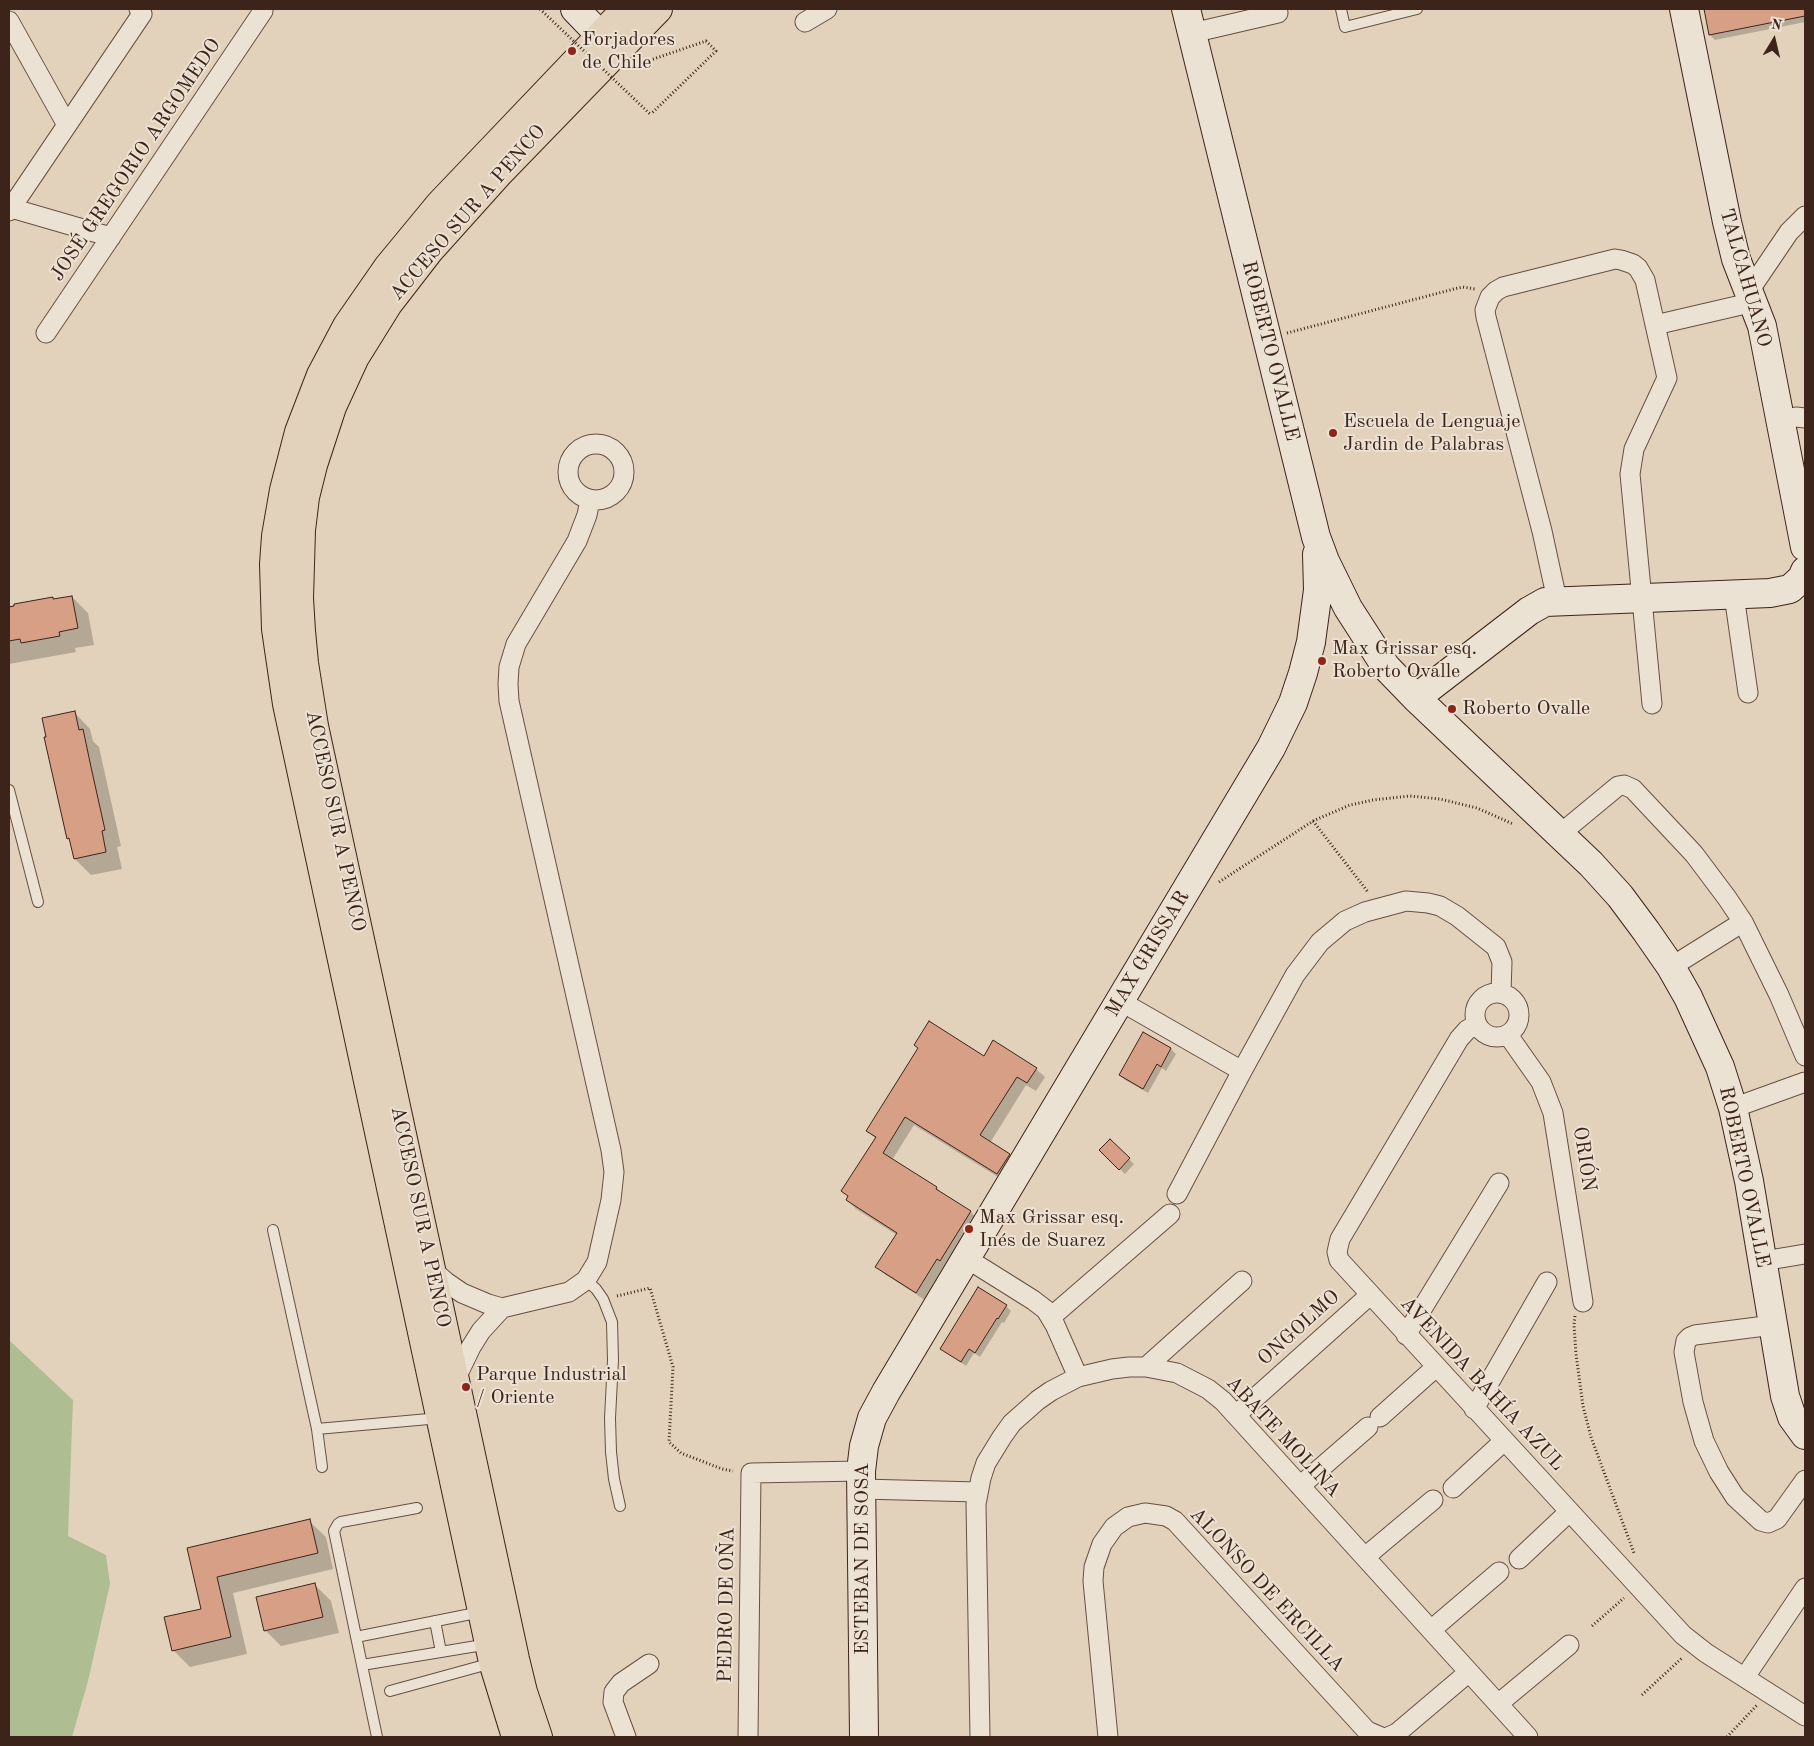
<!DOCTYPE html>
<html>
<head>
<meta charset="utf-8">
<style>
  body { margin:0 }
  #map { position:relative; width:1814px; height:1746px; overflow:hidden; background:#e2d2bb; font-family:"Old Standard TT",serif }
  canvas { display:block }
  .frame { position:absolute; inset:0; border:10px solid #3d241a; pointer-events:none }
  .north { position:absolute; left:1749px; top:15px; width:50px; height:50px; -webkit-text-stroke:4px #ece2d3; paint-order:stroke; rotate:9deg; font-size:14px; font-weight:700; line-height:20px; text-align:center; color:#3d241a }
  .north::after { content:''; display:block; margin:auto; width:18px; height:22px; background:#3d241a; clip-path:polygon(50% 0,100% 100%,50% 72%,0 100%) }
</style>
</head>
<body>
<div id="map">
<canvas width="1814" height="1746"></canvas>
<div class="frame"></div>
<div class="north">N</div>
</div>
<script>
const ctx = document.querySelector('canvas').getContext('2d');
ctx.lineJoin = 'round';
function paint(path, color) {
  ctx.fillStyle = color;
  ctx.fill(path, 'evenodd');
}
function toPath(rows) {
  const path = new Path2D();
  for (const r of rows) {
    if (r.length === 3) {
      path.moveTo(r[0] + r[2], r[1]);
      path.arc(r[0], r[1], r[2], 0, 2 * Math.PI);
      continue;
    }
    path.moveTo(r[0], r[1]);
    for (let i = 2; i < r.length; i += 2) path.lineTo(r[i], r[i + 1]);
  }
  return path;
}
function strokePath(path, color, width, dash) {
  ctx.strokeStyle = color;
  ctx.lineWidth = width;
  ctx.lineCap = dash ? 'butt' : 'round';
  ctx.setLineDash(dash || []);
  ctx.stroke(path);
}
function drawText(font, color, halo, rows, align = 'center') {
  ctx.font = font + ' "Old Standard TT",serif';
  ctx.lineWidth = 4;
  ctx.setLineDash([]);
  ctx.textBaseline = 'middle';
  ctx.strokeStyle = halo;
  ctx.fillStyle = color;
  for (const [text, x, y, turn = 0] of rows) {
    ctx.save();
    ctx.translate(x, y);
    ctx.rotate((+turn || 0) * Math.PI / 180);
    ctx.textAlign = isNaN(turn) ? turn : align;
    if (halo) ctx.strokeText(text, 0, 0);
    ctx.fillText(text, 0, 0);
    ctx.restore();
  }
}
const green = toPath([
  [9,1340,73,1400,68,1536,106,1555,110,1584,88,1681,72,1737,9,1737]
]);
const shadow = toPath([
  [1705,9,1805,9,1805,22,1715,40,1710,35],
  [72,597,88,613,94,645,75,648,76,652,9,664,9,606,52,598,54,600],
  [74,712,90,729,93,741,99,747,121,846,117,847,122,869,91,875,75,859,71,841,68,838],
  [1143,1034,1171,1049,1176,1054,1166,1071,1162,1068,1148,1093,1125,1080,1120,1075],
  [984,1057,1036,1069,1045,1077,1036,1091,1026,1085,990,1143,1009,1155,1018,1163,1006,1182,914,1125,892,1160,937,1188,944,1196,971,1212,979,1221,925,1300,886,1275,877,1266,897,1235,856,1209,847,1200,849,1197,843,1191,876,1139,867,1131],
  [1110,1141,1134,1164,1125,1174,1101,1150],
  [1006,1306,1011,1311,1004,1323,1002,1322,980,1357,974,1353,966,1366,941,1349],
  [309,1521,326,1537,333,1569,233,1593,247,1654,190,1667,173,1650,202,1610,189,1549],
  [315,1585,331,1601,339,1633,281,1646,265,1630]
]);
const building = toPath([
  [1704,9,1805,9,1805,16,1709,35,1704,9],
  [72,596,78,628,59,632,60,636,21,643,20,639,9,641,9,607,14,606,14,604,53,597,53,599,72,596],
  [75,711,79,730,83,729,91,767,105,830,102,831,106,852,74,859,69,838,67,839,44,737,46,737,42,718,75,711],
  [929,1021,984,1056,993,1040,1037,1068,1027,1083,1017,1077,980,1135,1010,1154,997,1174,905,1117,883,1153,937,1187,936,1189,971,1211,940,1261,937,1259,916,1293,875,1267,897,1233,846,1200,848,1196,841,1191,876,1137,866,1131,918,1048,914,1045,929,1021],
  [1143,1032,1171,1048,1161,1067,1157,1064,1143,1089,1119,1075,1143,1032],
  [1110,1139,1130,1158,1119,1170,1099,1150,1110,1139],
  [978,1287,1007,1305,998,1319,997,1318,975,1353,969,1349,961,1362,940,1349,978,1287],
  [310,1519,318,1553,217,1577,231,1637,172,1651,164,1617,201,1609,187,1548,310,1519],
  [315,1583,323,1617,264,1631,256,1597,315,1583]
]);
const path = toPath([
  [637,62,639,64,706,41,716,51,651,114],
  [1287,333,1454,289,1463,287,1475,289],
  [1313,821,1368,892],
  [1219,882,1313,821,1350,805,1373,800,1410,796,1440,799,1477,808,1513,824],
  [617,1296,650,1288,673,1367,669,1442,681,1453,722,1469,733,1471],
  [1575,1316,1574,1325,1576,1354,1583,1406,1591,1437,1634,1553],
  [1592,1626,1624,1598],
  [1642,1695,1682,1658],
  [1727,1737,1757,1705]
]);
const lane = toPath([
  [1341,9,1345,27,1417,9],
  [9,790,38,902],
  [273,1230,317,1429,322,1467],
  [586,1280,596,1289,603,1299,612,1322,613,1360,610,1418,611,1452,614,1479,620,1506],
  [317,1429,440,1418],
  [435,1621,441,1652],
  [356,1637,481,1612],
  [362,1665,489,1644],
  [390,1691,492,1663],
  [377,1737,334,1531,338,1524,341,1522,417,1508]
]);
const street = toPath([
  [9,21,67,125],
  [805,22,827,9],
  [1192,33,1278,13],
  [11,208,111,237],
  [9,211,142,14,139,9],
  [1749,291,1789,232,1805,216],
  [1655,325,1754,302],
  [46,333,263,11,261,9],
  [1780,420,1796,417,1805,418],
  [596,472,28],
  [1734,595,1748,693],
  [1557,600,1542,531,1486,317,1485,310,1490,297,1496,291,1503,287,1615,259,1621,260,1633,264,1638,268,1645,280,1667,378,1634,449,1630,474,1652,704],
  [1560,834,1618,786,1624,785,1633,789,1694,854,1727,898,1743,922,1779,995,1805,1056],
  [1671,967,1743,922],
  [1497,1015,22],
  [1120,1001,1242,1071],
  [1477,1024,1467,1030,1459,1039,1340,1239,1337,1252,1339,1260,1683,1635,1706,1653,1805,1716],
  [1508,1035,1541,1082,1553,1113,1583,1302],
  [1733,1108,1805,1082],
  [1177,1194,1242,1071,1295,975,1320,942,1345,921,1365,912,1406,901,1428,903,1440,906,1457,916,1496,947,1502,962,1501,993],
  [966,1258,1033,1300,1046,1310,1055,1325,1078,1377],
  [1763,1261,1805,1254],
  [431,1269,446,1282,462,1293,488,1304,502,1308,569,1292,586,1280,597,1262,611,1200,614,1172,611,1150,509,701,508,684,509,667,516,644,577,541,587,515,590,500],
  [1051,1317,1170,1214],
  [1773,1325,1695,1335,1690,1337,1686,1341,1684,1352,1693,1402,1704,1441,1719,1472,1735,1497,1761,1521,1768,1523,1777,1519,1805,1480],
  [1406,1335,1499,1183],
  [1146,1367,1242,1281],
  [455,1380,471,1347,481,1331,502,1308],
  [1474,1409,1547,1282],
  [1236,1415,1370,1295],
  [1380,1417,1436,1367],
  [1300,1486,1368,1427],
  [1453,1488,1504,1441],
  [861,1489,978,1492],
  [1365,1557,1433,1500],
  [1519,1559,1569,1512],
  [1431,1630,1499,1572],
  [1745,1677,1805,1588],
  [1498,1704,1569,1645],
  [626,1737,613,1702,614,1692,621,1683,649,1664],
  [748,1737,751,1473,861,1471],
  [980,1737,976,1504,981,1478,986,1463,1002,1437,1012,1423,1038,1400,1051,1391,1078,1377,1112,1369,1129,1367,1146,1367,1177,1373,1208,1389,1223,1401,1528,1737],
  [1108,1737,1093,1581,1094,1567,1102,1544,1114,1527,1128,1517,1145,1513,1166,1516,1175,1521,1367,1731,1381,1737],
  [1388,1737,1397,1733,1469,1672]
]);
const secondary = toPath([
  [575,9,601,36],
  [1186,9,1316,537,1325,561,1348,608,1386,667,1416,698,1591,864,1620,896,1646,931,1671,967,1688,997,1720,1067,1733,1108,1749,1181,1785,1396,1792,1417,1805,1435],
  [1684,9,1727,222,1736,259,1762,326,1805,547],
  [1416,698,1529,611,1545,602,1770,593,1790,589,1802,578,1805,571],
  [864,1737,861,1471,864,1446,872,1418,886,1392,1271,748,1293,703,1303,673,1311,642,1318,590,1317,554]
]);
const primary = toPath([
  [516,1737,493,1662,287,704,276,629,274,564,276,536,284,490,299,432,321,375,347,326,388,267,440,204,626,9],
  [538,1737,523,1692,515,1659,314,726,304,663,301,631,299,598,301,530,305,497,313,465,332,407,355,357,388,304,429,251,500,172,658,9]
]);
const pathBridge = toPath([
  [540,9,650,114]
]);
const markers = [
  [572,51,5,"#8f2418"],
  [1333,433,5,"#8f2418"],
  [1322,661,5,"#8f2418"],
  [1452,709,5,"#8f2418"],
  [969,1229,5,"#8f2418"],
  [466,1387,5,"#8f2418"]
];
const poiNames = [
  ["Forjadores",582,40],
  ["de Chile",582,63],
  ["Escuela de Lenguaje",1343,422],
  ["Jardin de Palabras",1343,445],
  ["Max Grissar esq.",1332,649],
  ["Roberto Ovalle",1332,672],
  ["Roberto Ovalle",1462,709],
  ["Max Grissar esq.",979,1218],
  ["Inés de Suarez",979,1241],
  ["Parque Industrial",476,1375],
  ["/ Oriente",476,1398]
];
const streetNames = [
  ["JOSÉ GREGORIO ARGOMEDO",136,160,-56],
  ["ACCESO SUR A PENCO",468,213,-49],
  ["TALCAHUANO",1745,278,74],
  ["ROBERTO OVALLE",1270,351,76],
  ["ACCESO SUR A PENCO",335,821,78],
  ["MAX GRISSAR",1148,954,-59],
  ["ORIÓN",1584,1159,81],
  ["ROBERTO OVALLE",1744,1177,78],
  ["ACCESO SUR A PENCO",420,1217,78],
  ["ONGOLMO",1299,1328,-42],
  ["AVENIDA BAHÍA AZUL",1482,1384,47],
  ["ABATE MOLINA",1283,1437,47],
  ["ESTEBAN DE SOSA",863,1559,-90],
  ["ALONSO DE ERCILLA",1267,1590,47],
  ["PEDRO DE OÑA",727,1605,-89]
];
paint(green, '#afbd93');
paint(shadow, '#0003');
paint(building, '#d79f85');
strokePath(building, '#3d241a', 1);
strokePath(lane, '#665042', 12);
strokePath(street, '#665042', 21);
strokePath(secondary, '#3d241a', 30);
strokePath(primary, '#3d241a', 30);
strokePath(path, '#3d241a', 3, [1, 2.5]);
strokePath(lane, '#ece2d3', 10);
strokePath(street, '#ece2d3', 19);
strokePath(secondary, '#ece2d3', 28);
strokePath(primary, '#e2d2bb', 28);
strokePath(pathBridge, '#3d241a', 3, [1, 2.5]);
for (const [x, y, r, color] of markers) {
  const dot = new Path2D();
  dot.arc(x, y, r, 0, 2 * Math.PI);
  ctx.fillStyle = color;
  ctx.fill(dot);
  strokePath(dot, '#ece2d3', 2);
}
drawText('20px', '#3d241a', '#ece2d3', poiNames, 'left');
drawText('20px', '#3d241a', '#ece2d3', streetNames);
</script>
</body>
</html>
